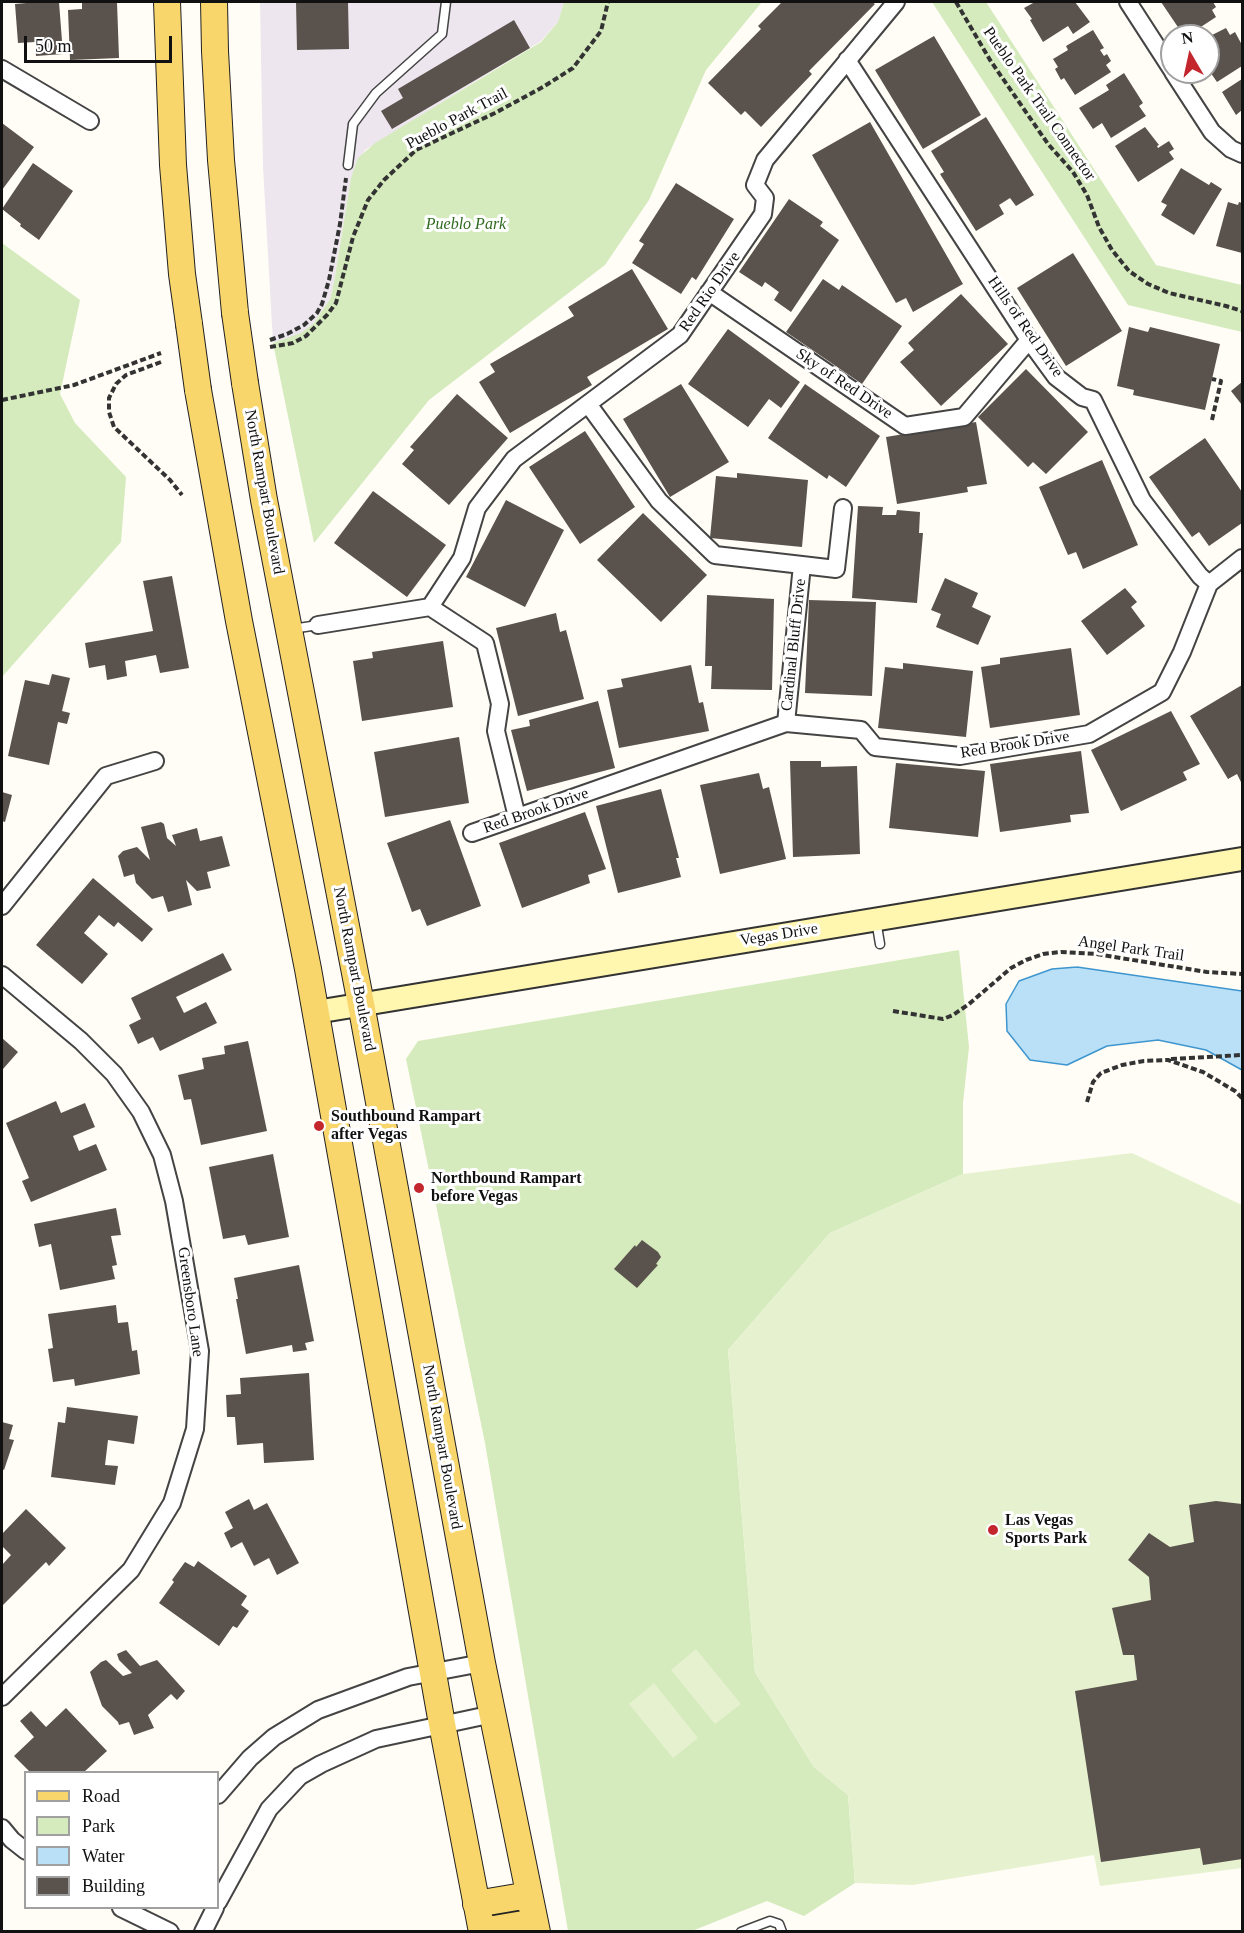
<!DOCTYPE html>
<html>
<head>
<meta charset="utf-8">
<style>
  body { margin:0 }
  #map { position:relative; width:1244px; height:1933px; overflow:hidden; background:#fffdf5; font-family:Georgia,serif }
  canvas { display:block }
  .frame { position:absolute; inset:0; border:3px solid #111; pointer-events:none }
  .legend { position:absolute; left:24px; top:1771px; width:195px; height:138px; box-sizing:border-box; background:#fff; border:2px solid #a0a0a0; margin:0; padding:8px 10px; list-style:none; font-size:18px; color:#111 }
  .legend li { display:flex; align-items:center; gap:12px; height:30px }
  .legend b { width:30px; border:2px solid #a0a0a0 }
  .north { position:absolute; left:1160px; top:24px; width:60px; height:60px; box-sizing:border-box; background:#fff; border:2px solid #a0a0a0; border-radius:50%; rotate:351deg; font-size:16px; font-weight:700; line-height:24px; text-align:center; color:#111 }
  .north::after { content:''; display:block; margin:auto; width:21px; height:27px; background:#c4262e; clip-path:polygon(50% 0,100% 100%,50% 72%,0 100%) }
  .scale { position:absolute; left:24px; top:36px; width:148px; height:27px; box-sizing:border-box; border:3px solid #111; border-top:0; padding-left:8px; font-size:18px; line-height:21px; white-space:nowrap; color:#111; -webkit-text-stroke:4px #fff; paint-order:stroke }
</style>
</head>
<body>
<div id="map">
<canvas width="1244" height="1933"></canvas>
<div class="frame"></div>
<ul class="legend">
<li><b style="height:8px;background:#f9d66b"></b>Road</li>
<li><b style="height:16px;background:#d5ebbd"></b>Park</li>
<li><b style="height:16px;background:#b9e0f7"></b>Water</li>
<li><b style="height:16px;background:#5a524d"></b>Building</li>
</ul>
<div class="north">N</div>
<div class="scale">50 m</div>
</div>
<script>
const ctx = document.querySelector('canvas').getContext('2d');
ctx.lineJoin = 'round';
function paint(path, color) {
  ctx.fillStyle = color;
  ctx.fill(path, 'evenodd');
}
function toPath(rows) {
  const path = new Path2D();
  for (const r of rows) {
    path.moveTo(r[0], r[1]);
    for (let i = 2; i < r.length; i += 2) path.lineTo(r[i], r[i + 1]);
  }
  return path;
}
function strokePath(path, color, width, dash) {
  ctx.strokeStyle = color;
  ctx.lineWidth = width;
  ctx.lineCap = dash ? 'butt' : 'round';
  ctx.setLineDash(dash || []);
  ctx.stroke(path);
}
function drawText(font, color, halo, rows, align = 'center') {
  ctx.font = font + ' Georgia,serif';
  ctx.lineWidth = 6;
  ctx.setLineDash([]);
  ctx.textBaseline = 'middle';
  ctx.strokeStyle = halo;
  ctx.fillStyle = color;
  for (const [text, x, y, turn = 0] of rows) {
    ctx.save();
    ctx.translate(x, y);
    ctx.rotate((+turn || 0) * Math.PI / 180);
    ctx.textAlign = isNaN(turn) ? turn : align;
    if (halo) ctx.strokeText(text, 0, 0);
    ctx.fillText(text, 0, 0);
    ctx.restore();
  }
}
const industrial = toPath([
  [260,2,564,2,558,22,541,41,365,150,351,178,334,282,330,299,314,323,301,334,273,343,263,167]
]);
const green = toPath([
  [564,2,762,2,706,70,649,200,605,265,429,400,314,543,273,343,301,333,314,323,330,299,334,282,351,178,358,158,375,143,541,42,558,22],
  [932,2,986,2,1156,265,1242,285,1242,332,1128,305],
  [2,243,80,300,60,394,75,423,126,477,121,542,2,677],
  [959,950,969,1047,963,1103,963,1174,830,1233,728,1350,755,1672,814,1767,848,1795,855,1883,804,1916,767,1901,692,1931,568,1931,485,1443,406,1059,418,1041]
]);
const pitch = toPath([
  [1132,1153,1242,1205,1242,1868,1100,1886,1094,1855,913,1885,855,1883,848,1795,814,1767,755,1672,728,1350,830,1233,963,1174],
  [696,1649,741,1704,715,1724,671,1670],
  [654,1683,698,1738,673,1758,629,1704]
]);
const water = toPath([
  [1077,967,1242,991,1242,1070,1206,1050,1158,1040,1107,1046,1067,1065,1030,1060,1007,1031,1006,1004,1019,981,1052,969,1077,967]
]);
const building = toPath([
  [38,2,59,2,63,54,36,56,35,42,18,43,15,4],
  [82,2,117,2,119,58,70,60,68,10,82,9],
  [296,2,348,2,349,49,297,50],
  [782,2,872,2,875,4,809,71,812,74,761,127,745,111,741,115,708,83,761,29,758,26],
  [1035,2,1075,2,1090,22,1073,34,1068,26,1043,42,1030,20,1032,19,1024,8],
  [1161,2,1213,2,1216,7,1212,10,1216,17,1187,36,1184,36],
  [514,20,530,48,392,129,381,111,403,98,398,89],
  [1226,28,1230,35,1235,32,1242,45,1242,66,1217,82,1208,69,1208,37],
  [1093,30,1104,48,1100,50,1104,56,1107,54,1111,61,1106,65,1111,72,1075,95,1064,78,1061,80,1055,69,1058,67,1053,59,1068,50,1066,46],
  [934,36,981,115,923,149,875,70],
  [1124,73,1143,103,1139,106,1146,116,1111,138,1102,123,1093,129,1079,108,1109,90,1106,85],
  [1242,79,1242,110,1236,115,1222,92],
  [986,117,1034,195,1016,206,1010,198,999,205,1004,214,976,231,940,174,944,172,931,151],
  [870,122,963,284,913,312,906,298,896,303,812,155],
  [2,123,34,147,2,190],
  [1145,127,1159,145,1157,146,1158,148,1169,141,1174,149,1169,152,1174,159,1138,182,1115,146],
  [33,163,73,191,39,240,20,226,21,224,2,209],
  [1181,168,1209,185,1211,182,1222,189,1194,235,1161,215,1167,205,1161,202],
  [676,183,734,219,696,280,692,277,681,294,632,263,644,244,639,241],
  [789,199,823,222,820,226,839,240,791,312,774,300,779,292,765,282,762,287,739,272],
  [1228,202,1238,205,1239,202,1242,203,1242,253,1216,246],
  [1073,253,1122,331,1066,366,1017,288],
  [632,269,668,329,587,377,592,385,510,433,479,382,495,372,490,364,574,316,568,307],
  [823,279,839,290,842,285,902,326,862,384,786,332],
  [961,294,1008,344,941,406,900,362,914,350,908,343],
  [1129,327,1148,332,1150,327,1220,344,1205,410,1133,395,1134,390,1117,386],
  [728,329,800,382,781,408,769,399,748,427,688,384],
  [1026,369,1088,432,1046,474,1033,462,1028,467,978,417],
  [1242,382,1242,405,1231,391],
  [681,384,729,462,670,497,623,419],
  [805,384,880,436,846,487,829,475,827,479,768,438],
  [457,394,508,438,449,505,402,464,414,450,410,447],
  [976,422,987,484,967,487,968,492,897,504,886,437],
  [585,431,635,507,580,544,529,467],
  [1205,438,1242,492,1242,523,1209,546,1199,532,1192,537,1149,477],
  [1102,460,1138,545,1083,569,1076,552,1068,555,1039,487],
  [737,473,808,480,802,547,710,538,716,476,737,478],
  [373,491,446,545,407,597,334,543],
  [506,500,564,530,525,607,466,577],
  [858,506,883,507,882,515,896,515,897,510,920,512,919,533,923,533,917,603,852,598],
  [643,513,707,575,661,622,597,560],
  [172,576,189,668,160,673,156,655,125,661,127,676,107,680,105,665,89,668,85,643,153,631,143,581],
  [945,578,978,593,972,607,991,616,978,645,936,627,941,614,931,610],
  [1125,588,1137,602,1131,607,1145,626,1107,655,1081,621],
  [707,595,774,599,772,690,711,689,712,666,705,666],
  [809,600,876,602,872,696,805,693],
  [556,613,560,632,566,630,584,699,518,716,496,628],
  [443,641,453,707,362,721,353,661,373,658,372,652],
  [1071,648,1080,715,990,728,981,667,1000,664,1000,658],
  [903,663,973,671,966,737,878,728,885,667,903,669],
  [691,665,699,703,703,702,709,731,619,748,607,690,623,687,621,679],
  [52,674,70,678,62,711,70,713,67,724,58,722,49,765,8,756,25,680,49,685],
  [1242,685,1242,784,1237,774,1228,779,1190,716],
  [598,701,615,768,527,791,511,730,530,726,529,720],
  [1171,711,1200,764,1183,772,1187,780,1121,811,1091,750],
  [459,737,469,803,385,817,374,752],
  [1081,751,1089,813,1070,815,1071,822,1000,832,990,764],
  [790,761,821,761,821,767,857,766,860,854,793,857],
  [896,763,985,771,978,837,889,828],
  [759,773,763,789,769,787,786,859,720,874,700,785],
  [661,789,679,858,676,858,681,877,618,893,596,806],
  [2,792,12,795,5,822,2,821],
  [585,812,606,869,588,875,590,883,522,908,499,843],
  [450,820,481,906,427,926,420,909,412,912,387,843],
  [161,822,164,824,167,838,176,846,172,835,197,828,200,841,222,836,230,866,207,872,211,888,197,891,186,880,192,905,168,912,163,896,152,899,136,883,134,874,124,877,118,856,123,851,137,847,150,860,141,827],
  [93,878,153,929,142,942,118,922,114,927,99,915,84,933,108,954,82,984,36,945],
  [223,953,232,970,176,997,184,1013,206,1002,217,1023,160,1051,153,1037,138,1044,129,1025,141,1019,131,998],
  [2,1038,18,1052,3,1069,2,1068],
  [248,1041,267,1131,201,1145,191,1099,184,1100,178,1075,204,1069,202,1058,225,1054,224,1046],
  [56,1101,61,1113,85,1103,95,1127,73,1136,79,1151,96,1144,107,1170,31,1202,22,1181,29,1178,6,1123],
  [273,1154,289,1237,248,1245,245,1235,223,1239,209,1167],
  [116,1208,121,1235,111,1236,117,1265,112,1266,115,1279,60,1290,51,1244,39,1247,34,1224],
  [642,1240,658,1252,661,1257,656,1264,658,1265,637,1288,614,1269,635,1245,636,1247],
  [299,1265,314,1341,305,1343,307,1350,293,1352,292,1345,246,1354,236,1299,238,1299,234,1278],
  [116,1305,118,1323,128,1322,132,1351,137,1350,140,1374,75,1386,74,1379,53,1382,48,1349,53,1348,48,1314],
  [309,1373,314,1460,264,1463,263,1443,237,1445,235,1417,227,1417,226,1395,241,1394,240,1378],
  [67,1407,138,1416,134,1444,108,1440,105,1465,118,1466,115,1485,51,1477,58,1422,65,1423],
  [2,1422,13,1425,9,1439,14,1440,4,1470,2,1469],
  [249,1499,254,1510,267,1503,299,1563,277,1575,269,1558,254,1566,242,1542,231,1548,224,1533,233,1528,225,1512],
  [1216,1501,1242,1504,1242,1859,1203,1865,1200,1848,1101,1862,1075,1691,1137,1680,1134,1655,1123,1655,1112,1608,1151,1600,1149,1577,1128,1560,1149,1533,1170,1547,1194,1542,1189,1505],
  [26,1509,66,1548,49,1566,46,1562,2,1606,2,1565,11,1555,2,1546,2,1534],
  [198,1561,247,1596,241,1605,249,1611,237,1628,233,1626,219,1646,159,1603,174,1582,172,1580,185,1562,194,1567],
  [126,1650,140,1666,157,1660,185,1691,177,1700,171,1694,148,1715,154,1728,134,1735,129,1722,119,1725,118,1722,102,1706,90,1672,101,1662,106,1660,123,1676,132,1673,119,1660,117,1654],
  [66,1708,107,1751,84,1772,30,1772,14,1756,34,1737,20,1721,31,1711,46,1727]
]);
const path = toPath([
  [956,2,990,60,1048,144,1073,172,1087,195,1099,227,1112,250,1129,271,1148,284,1169,293,1226,306,1242,311],
  [270,340,287,334,304,325,317,313,322,304,329,280,340,224,346,178],
  [270,347,293,343,306,336,327,315,336,303,353,237,368,200,384,180,416,150,495,113,543,87,573,68,601,31,608,2],
  [161,362,126,375,116,384,109,398,109,412,114,427,170,480,182,495],
  [2,400,74,385,161,353],
  [1212,420,1221,381,1212,379],
  [893,1011,943,1019,953,1015,969,1004,1011,968,1026,960,1043,954,1061,952,1096,954,1207,972,1242,974],
  [1171,1059,1242,1055],
  [1087,1102,1093,1082,1101,1073,1122,1065,1144,1061,1168,1060,1203,1072,1235,1091,1242,1098]
]);
const service = toPath([
  [348,165,353,124,376,93,442,34,446,2],
  [292,629,318,625],
  [876,920,880,944],
  [741,1932,770,1921,779,1924,782,1932]
]);
const minor = toPath([
  [1128,2,1172,70],
  [847,60,1029,340,1056,377,1082,397,1093,400,1142,500,1200,576,1209,584],
  [2,69,90,121],
  [1173,72,1212,132,1231,149,1242,154],
  [709,292,905,426,964,417,1029,340],
  [588,404,659,501,715,555,802,565,786,723],
  [802,565,836,569,843,508],
  [430,607,462,558,477,508,514,459,680,335,763,214,765,198,755,185,765,160,896,2],
  [430,607,485,643,500,704,496,731,517,817],
  [318,625,430,607],
  [472,833,786,723,861,730,875,747,960,756,1089,734,1162,692,1182,652,1209,584,1242,558],
  [2,906,106,776,155,761],
  [2,975,81,1041,114,1074,141,1112,162,1155,174,1201,200,1351,195,1429,172,1503,131,1570,2,1697],
  [218,1795,250,1758,274,1737,318,1710,408,1677,482,1663],
  [2,1828,12,1840,26,1851],
  [218,1902,269,1809,300,1776,321,1764,376,1739,493,1714],
  [121,1908,170,1932],
  [203,1932,215,1908]
]);
const secondary = toPath([
  [316,1012,1242,859]
]);
const primary = toPath([
  [167,2,173,165,182,274,189,324],
  [214,2,215,51,221,160,235,313],
  [245,383,264,500,361,1004,482,1663,537,1932],
  [198,390,239,621,308,969,442,1724,482,1932],
  [476,1904,529,1895],
  [482,1931,535,1922]
]);
const primaryBridge = toPath([
  [235,313,245,383],
  [189,324,198,390]
]);
const markers = [
  [319,1126,6,"#c4262e"],
  [419,1188,6,"#c4262e"],
  [993,1530,6,"#c4262e"]
];
const streetNames = [
  ["Pueblo Park Trail Connector",1039,104,55],
  ["Pueblo Park Trail",457,119,-28],
  ["Red Rio Drive",710,292,-55],
  ["Hills of Red Drive",1025,327,55],
  ["Sky of Red Drive",844,384,34],
  ["North Rampart Boulevard",264,492,80],
  ["Cardinal Bluff Drive",794,645,-84],
  ["Red Brook Drive",1015,745,-9],
  ["Red Brook Drive",536,811,-19],
  ["Vegas Drive",779,935,-9],
  ["Angel Park Trail",1131,949,8],
  ["North Rampart Boulevard",354,969,79],
  ["Greensboro Lane",190,1302,82],
  ["North Rampart Boulevard",442,1447,80]
];
const parkNames = [
  ["Pueblo Park",466,225]
];
const poiNames = [
  ["Southbound Rampart",331,1117],
  ["after Vegas",331,1135],
  ["Northbound Rampart",431,1179],
  ["before Vegas",431,1197],
  ["Las Vegas",1005,1521],
  ["Sports Park",1005,1539]
];
paint(industrial, '#eee6ef');
paint(green, '#d5ebbd');
paint(pitch, '#e6f2cf');
paint(water, '#b9e0f7');
strokePath(water, '#3f96cf', 1.5);
paint(building, '#5a524d');
strokePath(service, '#444', 11);
strokePath(minor, '#444', 20);
strokePath(secondary, '#333', 26);
strokePath(primary, '#222', 28);
strokePath(path, '#333', 4, [6, 3]);
strokePath(service, '#fff', 8);
strokePath(minor, '#fff', 16);
strokePath(secondary, '#fff6b0', 22);
strokePath(primary, '#f9d66b', 26);
strokePath(primaryBridge, '#222', 28, []);
strokePath(primaryBridge, '#f9d66b', 26);
for (const [x, y, r, color] of markers) {
  const dot = new Path2D();
  dot.arc(x, y, r, 0, 2 * Math.PI);
  ctx.fillStyle = color;
  ctx.fill(dot);
  strokePath(dot, '#fff', 2);
}
drawText('16px', '#111', '#fff', streetNames);
drawText('italic 16px', '#2f6b1f', '#fff', parkNames);
drawText('bold 16px', '#111', '#fff', poiNames, 'left');
</script>
</body>
</html>
